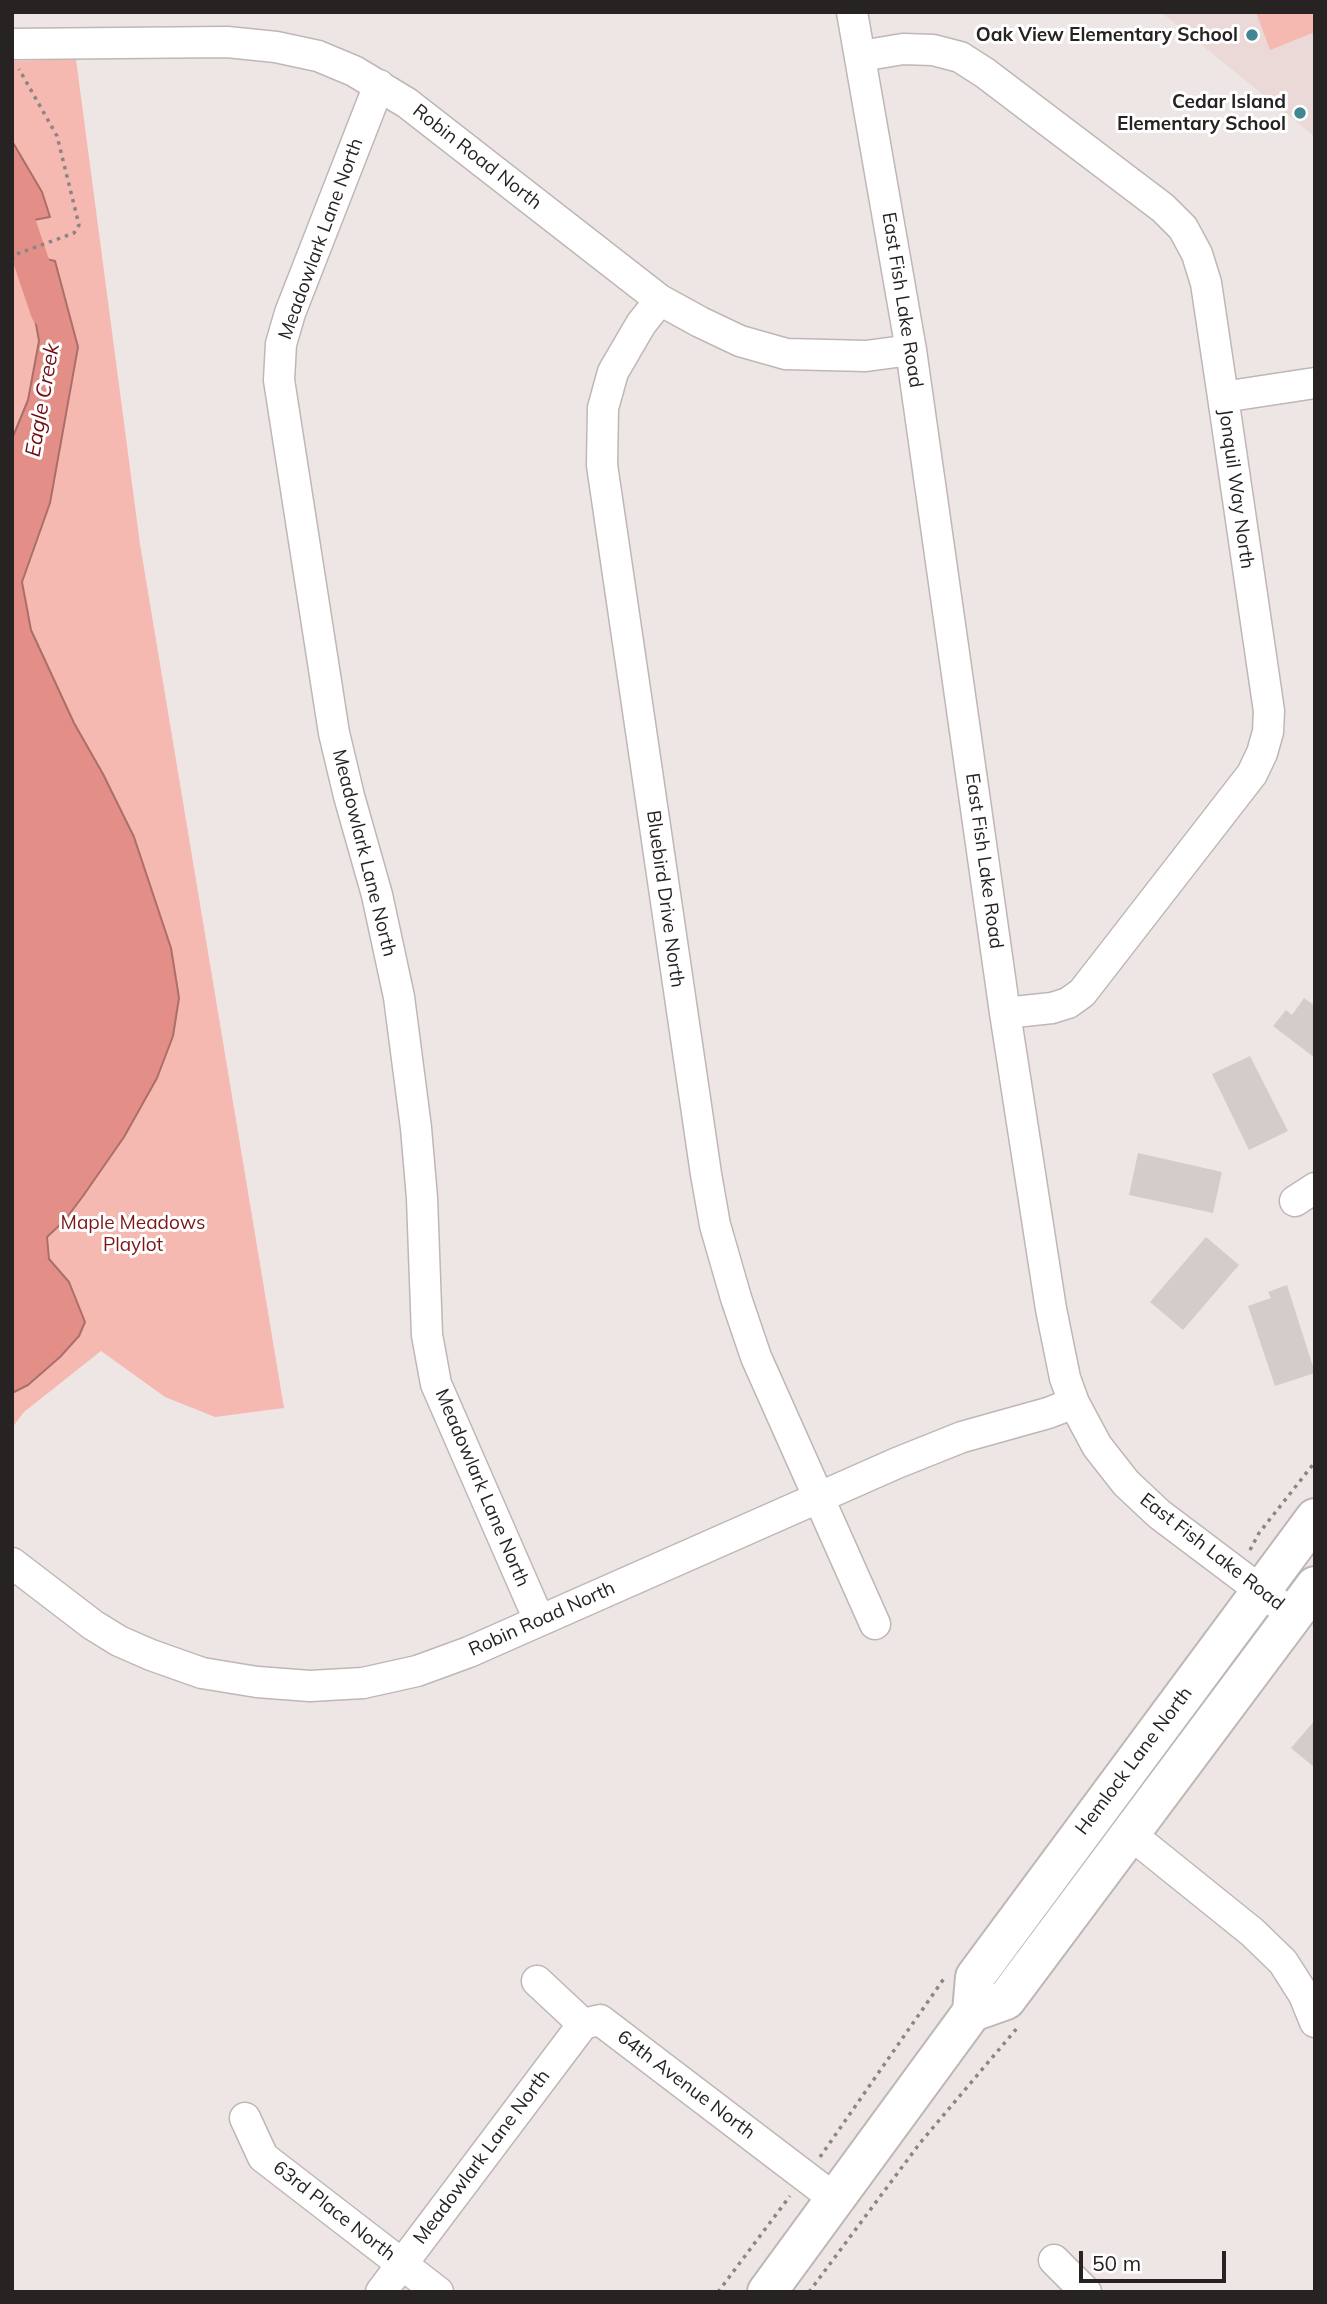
<!DOCTYPE html>
<html>
<head>
<meta charset="utf-8">
<style>
  body { margin:0 }
  #map { position:relative; width:1327px; height:2304px; overflow:hidden; background:#eee6e5; font-family:Mulish,sans-serif }
  canvas { display:block }
  .frame { position:absolute; inset:0; border:14px solid #262322; pointer-events:none }
  .scale { position:absolute; left:1079px; top:2251px; width:147px; height:32px; box-sizing:border-box; border:4px solid #262322; border-top:0; padding-left:9px; font-size:21px; line-height:24px; white-space:nowrap; color:#262322; -webkit-text-stroke:5px #fff; paint-order:stroke }
</style>
</head>
<body>
<div id="map">
<canvas width="1327" height="2304"></canvas>
<div class="frame"></div>
<div class="scale">50 m</div>
</div>
<script>
const ctx = document.querySelector('canvas').getContext('2d');
ctx.lineJoin = 'round';
function paint(path, color) {
  ctx.fillStyle = color;
  ctx.fill(path, 'evenodd');
}
function toPath(rows) {
  const path = new Path2D();
  for (const r of rows) {
    path.moveTo(r[0], r[1]);
    for (let i = 2; i < r.length; i += 2) path.lineTo(r[i], r[i + 1]);
  }
  return path;
}
function strokePath(path, color, width, dash) {
  ctx.strokeStyle = color;
  ctx.lineWidth = width;
  ctx.lineCap = dash ? 'butt' : 'round';
  ctx.setLineDash(dash || []);
  ctx.stroke(path);
}
function drawText(font, color, halo, rows, align = 'center') {
  ctx.font = font + ' Mulish,sans-serif';
  ctx.lineWidth = 6;
  ctx.setLineDash([]);
  ctx.textBaseline = 'middle';
  ctx.strokeStyle = halo;
  ctx.fillStyle = color;
  for (const [text, x, y, turn = 0] of rows) {
    ctx.save();
    ctx.translate(x, y);
    ctx.rotate((+turn || 0) * Math.PI / 180);
    ctx.textAlign = isNaN(turn) ? turn : align;
    if (halo) ctx.strokeText(text, 0, 0);
    ctx.fillText(text, 0, 0);
    ctx.restore();
  }
}
const built = toPath([
  [1161,12,1315,12,1315,137,1256,89]
]);
const green = toPath([
  [1256,12,1315,12,1315,32,1270,50],
  [76,59,140,544,284,1408,215,1417,165,1397,101,1351,24,1412,12,1428,12,61]
]);
const water = toPath([
  [12,141,42,192,50,217,12,224,12,141],
  [46,259,55,261,78,347,50,503,22,582,31,630,74,723,103,774,134,837,171,948,179,998,173,1036,157,1078,124,1137,83,1196,65,1220,47,1237,49,1259,69,1282,85,1322,79,1336,60,1357,28,1385,12,1393,12,439,28,400,39,341,26,268,46,259]
]);
const river = toPath([
  [12,205,48,311]
]);
const building = toPath([
  [1304,998,1315,1006,1315,1058,1273,1026,1286,1010,1292,1015],
  [1250,1056,1288,1131,1249,1150,1212,1074],
  [1138,1153,1222,1172,1213,1213,1129,1195],
  [1206,1237,1239,1265,1183,1330,1150,1302],
  [1287,1285,1315,1373,1275,1386,1248,1306,1271,1298,1268,1292],
  [1315,1720,1315,1768,1291,1748]
]);
const path = toPath([
  [12,260,14,255,74,233,79,225,57,136,19,69],
  [12,287,12,310],
  [1250,1550,1259,1533,1315,1462],
  [820,2157,945,1977],
  [718,2292,790,2196],
  [809,2292,920,2143,1018,2027]
]);
const minor = toPath([
  [852,12,911,350,1005,1013,1051,1309,1065,1378,1074,1403,1097,1446,1126,1483,1159,1514,1293,1615],
  [12,44,227,42,276,47,318,56,354,71,407,103,660,300,700,322,740,341,786,354,866,356,911,350],
  [861,56,903,49,933,50,960,57,985,73,1163,208,1183,228,1197,254,1206,283,1223,397,1269,711,1268,732,1262,753,1252,774,1082,993,1068,1003,1052,1008,1005,1013],
  [379,85,290,313,281,344,279,380,334,733,349,796,377,895,399,997,416,1128,422,1198,427,1335,436,1384,539,1620],
  [660,300,641,324,613,372,603,408,602,465,706,1174,715,1225,736,1298,756,1357,875,1624],
  [1223,397,1315,383],
  [1295,1201,1315,1188],
  [12,1563,93,1625,119,1641,151,1655,202,1673,257,1682,310,1686,363,1683,417,1671,469,1652,897,1463,962,1437,1048,1413,1074,1403],
  [1129,1833,1252,1932,1283,1962,1304,1995,1315,2022],
  [537,1981,583,2024,600,2020,835,2199],
  [245,2118,263,2157,438,2292],
  [1054,2260,1086,2292],
  [381,2292,583,2024]
]);
const major = toPath([
  [972,2012,1006,2000,1315,1586],
  [767,2292,972,2012,975,1977,1315,1518]
]);
const markers = [
  [1252,35,7,"#418793"],
  [1300,113,7,"#418793"]
];
const poiNames = [
  ["Oak View Elementary School",1238,35],
  ["Cedar Island",1286,102],
  ["Elementary School",1286,124]
];
const streetNames = [
  ["Robin Road North",477,157,38],
  ["Meadowlark Lane North",321,239,-70],
  ["East Fish Lake Road",902,300,81],
  ["Jonquil Way North",1236,489,82],
  ["Meadowlark Lane North",364,853,76],
  ["East Fish Lake Road",984,861,82],
  ["Bluebird Drive North",665,899,82],
  ["Meadowlark Lane North",482,1488,67],
  ["East Fish Lake Road",1212,1552,38],
  ["Robin Road North",542,1619,-24],
  ["Hemlock Lane North",1134,1761,-53],
  ["64th Avenue North",686,2085,37],
  ["Meadowlark Lane North",482,2157,-53],
  ["63rd Place North",334,2211,38]
];
const parkNames = [
  ["Maple Meadows",133,1223],
  ["Playlot",133,1245]
];
const waterNames = [
  ["Eagle Creek",43,400,-80]
];
paint(built, '#ead9d7');
paint(green, '#f6b9b2');
paint(water, '#e38f87');
strokePath(water, '#aa6f69', 2);
strokePath(river, '#e38f87', 35);
paint(building, '#d4cccb');
strokePath(minor, '#bfb7b6', 33);
strokePath(major, '#bfb7b6', 42);
strokePath(path, '#8b8584', 3.5, [3.5, 5]);
strokePath(minor, '#fff', 30);
strokePath(major, '#fff', 38);
for (const [x, y, r, color] of markers) {
  const dot = new Path2D();
  dot.arc(x, y, r, 0, 2 * Math.PI);
  ctx.fillStyle = color;
  ctx.fill(dot);
  strokePath(dot, '#fff', 2.5);
}
drawText('bold 19px', '#262322', '#fff', poiNames, 'right');
drawText('19px', '#262322', '#fff', streetNames);
drawText('19px', '#7b1719', '#fff', parkNames);
drawText('italic 21px', '#720c11', '#fff', waterNames);
</script>
</body>
</html>
